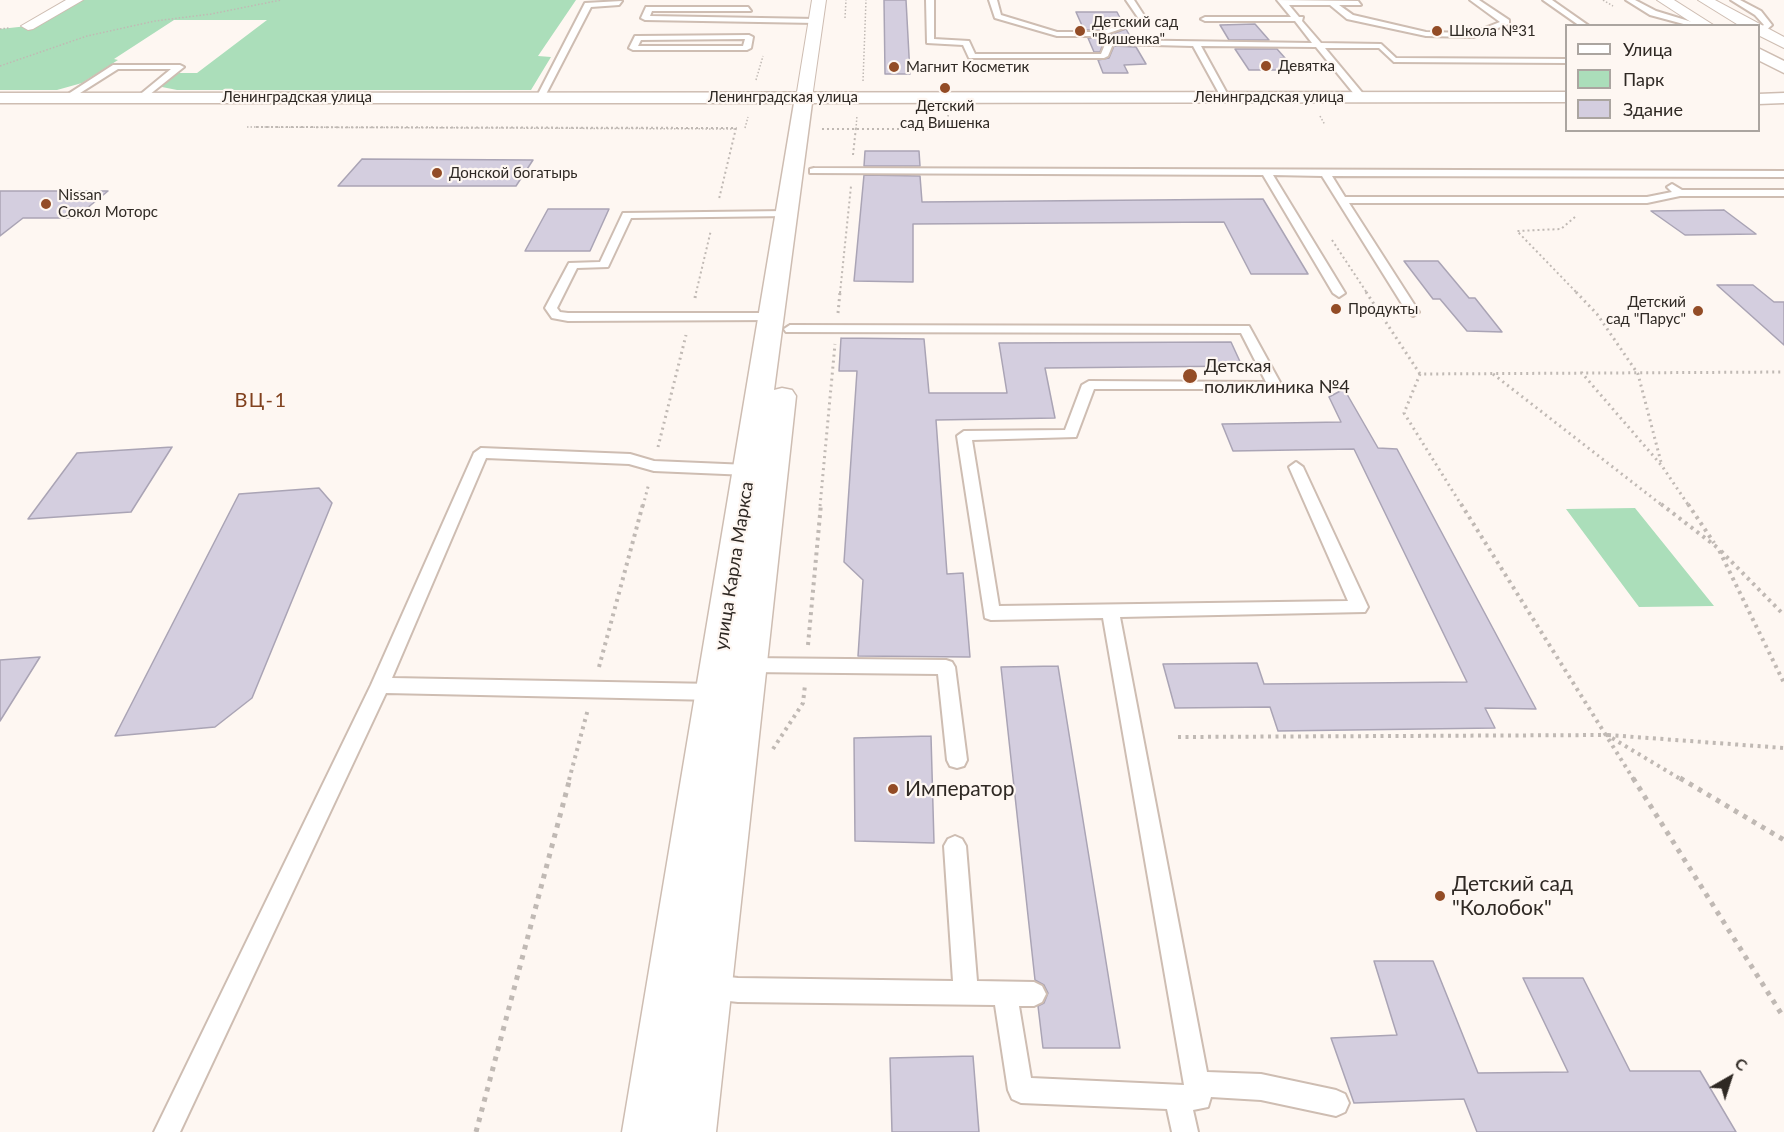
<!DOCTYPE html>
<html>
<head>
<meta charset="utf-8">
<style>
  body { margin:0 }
  #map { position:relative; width:1784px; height:1132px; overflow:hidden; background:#fef7f2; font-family:Lato,sans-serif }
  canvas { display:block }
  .legend { position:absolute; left:1565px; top:24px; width:195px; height:108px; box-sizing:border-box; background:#fef7f2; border:2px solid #aba5a0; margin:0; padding:8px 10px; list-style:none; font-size:18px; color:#2f2924 }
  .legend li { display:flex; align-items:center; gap:12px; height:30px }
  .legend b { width:30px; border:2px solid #aba5a0 }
  .north { position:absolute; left:1700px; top:1048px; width:60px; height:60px; -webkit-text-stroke:4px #fef7f2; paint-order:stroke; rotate:39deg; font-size:16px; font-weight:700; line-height:24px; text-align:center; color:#2f2924 }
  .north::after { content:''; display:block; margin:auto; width:21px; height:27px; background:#2f2924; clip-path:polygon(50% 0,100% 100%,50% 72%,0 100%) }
</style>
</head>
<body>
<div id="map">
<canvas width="1784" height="1132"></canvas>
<ul class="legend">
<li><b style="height:8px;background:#fff"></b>Улица</li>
<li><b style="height:16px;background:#abdeba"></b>Парк</li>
<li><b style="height:16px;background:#d4cedf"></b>Здание</li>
</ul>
<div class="north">С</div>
</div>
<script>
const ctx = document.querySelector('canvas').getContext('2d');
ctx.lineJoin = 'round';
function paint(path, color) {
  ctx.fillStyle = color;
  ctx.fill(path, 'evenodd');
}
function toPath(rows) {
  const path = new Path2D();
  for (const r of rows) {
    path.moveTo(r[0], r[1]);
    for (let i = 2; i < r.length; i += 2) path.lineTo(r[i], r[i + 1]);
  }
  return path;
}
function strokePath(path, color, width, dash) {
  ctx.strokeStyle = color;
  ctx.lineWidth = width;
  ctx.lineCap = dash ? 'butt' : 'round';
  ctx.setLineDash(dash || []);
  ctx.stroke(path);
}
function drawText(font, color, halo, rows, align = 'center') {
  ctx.font = font + ' Lato,sans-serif';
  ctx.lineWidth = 4.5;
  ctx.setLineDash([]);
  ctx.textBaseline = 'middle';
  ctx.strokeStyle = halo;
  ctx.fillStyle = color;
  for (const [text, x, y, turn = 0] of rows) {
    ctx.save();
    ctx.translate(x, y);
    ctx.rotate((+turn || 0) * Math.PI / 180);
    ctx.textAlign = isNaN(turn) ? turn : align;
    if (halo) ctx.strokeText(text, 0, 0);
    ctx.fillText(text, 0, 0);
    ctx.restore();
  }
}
const green = toPath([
  [80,0,576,0,538,56,551,57,531,90,177,90,162,87,161,84,179,73,197,73,267,20,174,20,114,59,118,60,82,83,57,90,0,90,0,29,28,26],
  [1635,508,1714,606,1639,607,1566,509]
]);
const building = toPath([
  [884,0,906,0,910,74,885,74,884,0],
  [1076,12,1117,12,1122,22,1099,30,1084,30,1076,12],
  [1255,24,1269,40,1229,40,1220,25,1255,24],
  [1126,29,1131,38,1109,38,1104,41,1100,52,1094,52,1088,38,1101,38,1126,29],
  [1114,46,1136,47,1146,64,1124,65,1128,73,1103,73,1098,60,1109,58,1114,46],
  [1235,49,1277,49,1285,58,1281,58,1289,70,1249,70,1235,49],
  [865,151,919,151,920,166,864,166,865,151],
  [362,159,533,160,516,186,338,186,362,159],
  [864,175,920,176,922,202,1263,199,1308,274,1251,274,1224,222,913,224,913,282,854,281,864,175],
  [0,191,108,191,75,218,23,218,0,236,0,191],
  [548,209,609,209,590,251,525,251,548,209],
  [1724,210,1756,234,1685,235,1651,211,1724,210],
  [1404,261,1438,261,1469,298,1475,298,1502,332,1467,331,1440,299,1433,299,1404,261],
  [1717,285,1753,285,1774,302,1784,302,1784,345,1717,285],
  [841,338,924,339,929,393,1007,393,999,343,1231,342,1242,366,1045,368,1055,418,936,420,947,574,963,573,970,657,858,656,863,580,844,562,857,371,839,371,841,338],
  [1344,389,1378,448,1397,449,1536,709,1485,708,1495,728,1278,731,1270,707,1175,708,1163,664,1257,663,1264,684,1467,682,1354,449,1233,451,1222,424,1341,422,1329,397,1344,389],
  [172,447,131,512,28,519,77,453,172,447],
  [319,488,332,503,252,698,215,727,115,736,239,494,319,488],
  [40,657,0,721,0,660,40,657],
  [1058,666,1120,1048,1043,1048,1038,1006,1044,1003,1048,993,1044,985,1035,980,1001,667,1058,666],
  [931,736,934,843,855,841,854,738,931,736],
  [1374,961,1433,961,1478,1073,1568,1072,1523,978,1583,978,1630,1071,1700,1071,1736,1132,1477,1132,1464,1099,1354,1103,1331,1038,1397,1035,1374,961],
  [973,1056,979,1132,892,1132,890,1058,973,1056]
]);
const pathFar4 = toPath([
  [1603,0,1613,6],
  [845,18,846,0],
  [0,29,9,28],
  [0,66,87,36,155,21,211,14,281,0],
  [756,80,763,56],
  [863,81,866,0],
  [948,115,950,129],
  [1320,116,1325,125],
  [247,127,736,129],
  [745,128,748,117],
  [856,129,857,115]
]);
const pathFar3 = toPath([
  [256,127,736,128,719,199],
  [822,129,950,129,950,127],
  [853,155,856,127],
  [1575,217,1561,229,1517,231,1577,293],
  [1332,240,1367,293],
  [696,293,711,230],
  [840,293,851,186]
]);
const pathFar2 = toPath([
  [1366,292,1420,374],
  [1576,292,1597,314,1638,374,1662,466],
  [695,298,696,292],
  [838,313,840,292],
  [1581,372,1662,466,1689,506],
  [1493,374,1663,506],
  [658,447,686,335],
  [643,506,649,483],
  [820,506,835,344],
  [1462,506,1404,413,1420,374,1784,372]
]);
const pathFar1 = toPath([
  [1461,504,1634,780],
  [1661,504,1718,548,1784,683],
  [1688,504,1714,543],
  [1721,551,1784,615],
  [808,645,821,504],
  [599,667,643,504],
  [1608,735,1784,748],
  [1178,737,1607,735,1682,780],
  [773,749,803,703,805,685],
  [569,780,588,709]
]);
const path = toPath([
  [1633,778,1784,1018],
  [1680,778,1784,840],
  [476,1132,570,778]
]);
const lane = toPath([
  [926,0,934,0,934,39,969,41,975,54,1101,54,1106,42,1110,40,1312,43,1295,21,1205,21,1201,19,1205,17,1291,17,1277,0,1358,1,1361,5,1339,5,1353,15,1426,32,1472,33,1500,22,1470,0,1479,0,1509,20,1509,24,1473,37,1426,36,1347,19,1330,5,1289,5,1299,17,1303,17,1302,21,1321,43,1381,44,1396,58,1566,59,1566,63,1394,62,1379,48,1325,48,1365,96,1366,98,1362,101,1359,100,1316,47,1201,46,1229,97,1225,100,1221,97,1193,46,1113,44,1108,56,1104,58,969,58,963,45,927,43,926,0],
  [989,0,997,0,1001,15,1057,32,1099,32,1139,19,1126,0,1134,0,1147,20,1100,36,1057,36,995,18,989,0],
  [1543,0,1552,0,1589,26,1580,26,1543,0],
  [1626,0,1635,0,1656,11,1705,26,1691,26,1650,15,1626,0],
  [1731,0,1740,0,1761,11,1772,25,1764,32,1758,32,1758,28,1764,25,1755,15,1731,0],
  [622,1,619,5,591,7,544,98,537,100,536,98,585,3,622,1],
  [646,7,748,7,751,11,652,11,650,16,816,19,820,21,816,23,645,20,641,18,646,7],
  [749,35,753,37,751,48,747,50,633,50,629,48,635,36,638,36,749,35],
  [745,39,743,46,638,46,641,40,745,39],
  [113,65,180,65,184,67,144,99,137,97,171,69,118,69,69,100,62,98,113,65],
  [814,168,1784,171,1784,177,1332,176,1345,197,1647,197,1672,192,1667,187,1672,184,1682,190,1784,190,1784,196,1680,196,1647,203,1349,203,1419,312,1413,316,1407,312,1322,176,1273,175,1345,293,1339,297,1333,293,1263,175,810,173,810,169,814,168],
  [787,211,792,214,791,216,631,218,608,267,577,268,557,308,560,312,568,313,772,313,776,314,778,317,776,320,568,321,552,318,545,308,569,263,600,262,623,213,787,211],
  [790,325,1249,326,1282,386,1280,389,1094,389,1076,437,972,440,999,606,1348,601,1289,467,1296,462,1303,467,1368,607,1365,612,1120,617,1207,1072,1261,1074,1336,1090,1345,1094,1349,1103,1345,1112,1336,1116,1261,1100,1211,1097,1208,1107,1193,1110,1198,1132,1172,1132,1167,1109,1021,1103,1012,1099,1008,1090,995,1005,738,1002,711,999,703,995,699,987,703,979,711,975,738,978,953,981,944,846,948,839,955,836,962,839,966,846,977,981,1034,982,1042,986,1046,994,1042,1002,1034,1006,1019,1006,1031,1078,1184,1085,1103,618,991,620,985,618,957,436,964,431,1065,430,1082,385,1089,381,1266,382,1241,333,786,332,784,329,790,325],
  [481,448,630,454,654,461,748,465,755,470,748,475,654,471,629,464,486,458,392,678,715,684,722,687,724,692,722,697,715,700,386,693,180,1132,154,1132,371,685,474,453,481,448],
  [748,658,946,660,952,662,955,667,967,760,964,766,957,768,950,766,947,760,938,674,748,672,742,670,739,665,742,660,748,658]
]);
const street = toPath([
  [66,0,83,0,33,29,28,30,21,26,66,0],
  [812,0,826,0,812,98,804,103,796,98,812,0],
  [1657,0,1674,0,1715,26,1697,26,1657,0],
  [1698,0,1715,0,1784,37,1784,48,1758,35,1758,26,1740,26,1698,0]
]);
const secondary = toPath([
  [1758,48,1784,61,1784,73,1758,60,1758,48],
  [1566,92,1566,102,812,103,774,390,782,388,792,390,796,396,716,1132,622,1132,794,103,0,103,0,93,1566,92],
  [1784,93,1784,103,1758,104,1758,94,1784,93]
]);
const markers = [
  [1080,31,6,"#934c26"],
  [1437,31,6,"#934c26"],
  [1266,66,6,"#934c26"],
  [894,67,6,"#934c26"],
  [945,88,6,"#934c26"],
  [437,173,6,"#934c26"],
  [46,204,6,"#934c26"],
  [1336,309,6,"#934c26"],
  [1698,311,6,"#934c26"],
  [1190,376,8,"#934c26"],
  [893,789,6,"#934c26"],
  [1440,896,6,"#934c26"]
];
const farPoinames = [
  ["Детский сад",1092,22],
  ["\"Вишенка\"",1092,39],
  ["Школа №31",1449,31],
  ["Девятка",1278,66],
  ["Магнит Косметик",906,67],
  ["Детский",945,106,"center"],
  ["сад Вишенка",945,123,"center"],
  ["Донской богатырь",449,173],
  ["Nissan",58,195],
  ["Сокол Моторс",58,212],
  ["Детский",1686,302,"right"],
  ["сад \"Парус\"",1686,319,"right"],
  ["Продукты",1348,309]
];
const farStreetnames = [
  ["Ленинградская улица",297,97],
  ["Ленинградская улица",783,97],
  ["Ленинградская улица",1269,97]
];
const poiNames = [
  ["Детская",1204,366],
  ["поликлиника №4",1204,387]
];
const streetNames = [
  ["улица Карла Маркса",734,566,-81]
];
const neighbourhoodNames = [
  ["ВЦ-1",261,401]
];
const nearPoinames = [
  ["Император",905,789],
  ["Детский сад",1452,884],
  ["\"Колобок\"",1452,908]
];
paint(green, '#abdeba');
paint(building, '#d4cedf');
strokePath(building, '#aaa4b5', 1.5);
strokePath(lane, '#cebdb2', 4);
strokePath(street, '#cebdb2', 2);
strokePath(secondary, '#cebdb2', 3);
strokePath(pathFar4, '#c0b9b4', 1.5, [1.5, 2]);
strokePath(pathFar3, '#c0b9b4', 2, [2, 3]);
strokePath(pathFar2, '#c0b9b4', 3, [2, 4]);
strokePath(pathFar1, '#c0b9b4', 4, [3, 4.5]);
strokePath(path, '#c0b9b4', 5, [4.5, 6]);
paint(lane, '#fff');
paint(street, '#fff');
paint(secondary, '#fff');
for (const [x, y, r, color] of markers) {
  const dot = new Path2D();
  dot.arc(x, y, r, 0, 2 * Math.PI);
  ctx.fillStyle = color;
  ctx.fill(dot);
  strokePath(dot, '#fef7f2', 2);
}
drawText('15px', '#2f2924', '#fef7f2', farPoinames, 'left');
drawText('15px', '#2f2924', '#fef7f2', farStreetnames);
drawText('18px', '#2f2924', '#fef7f2', poiNames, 'left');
drawText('18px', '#2f2924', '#fef7f2', streetNames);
ctx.letterSpacing = '1.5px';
drawText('20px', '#81411e', '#fef7f2', neighbourhoodNames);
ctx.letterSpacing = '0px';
drawText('21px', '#2f2924', '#fef7f2', nearPoinames, 'left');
</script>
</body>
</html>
